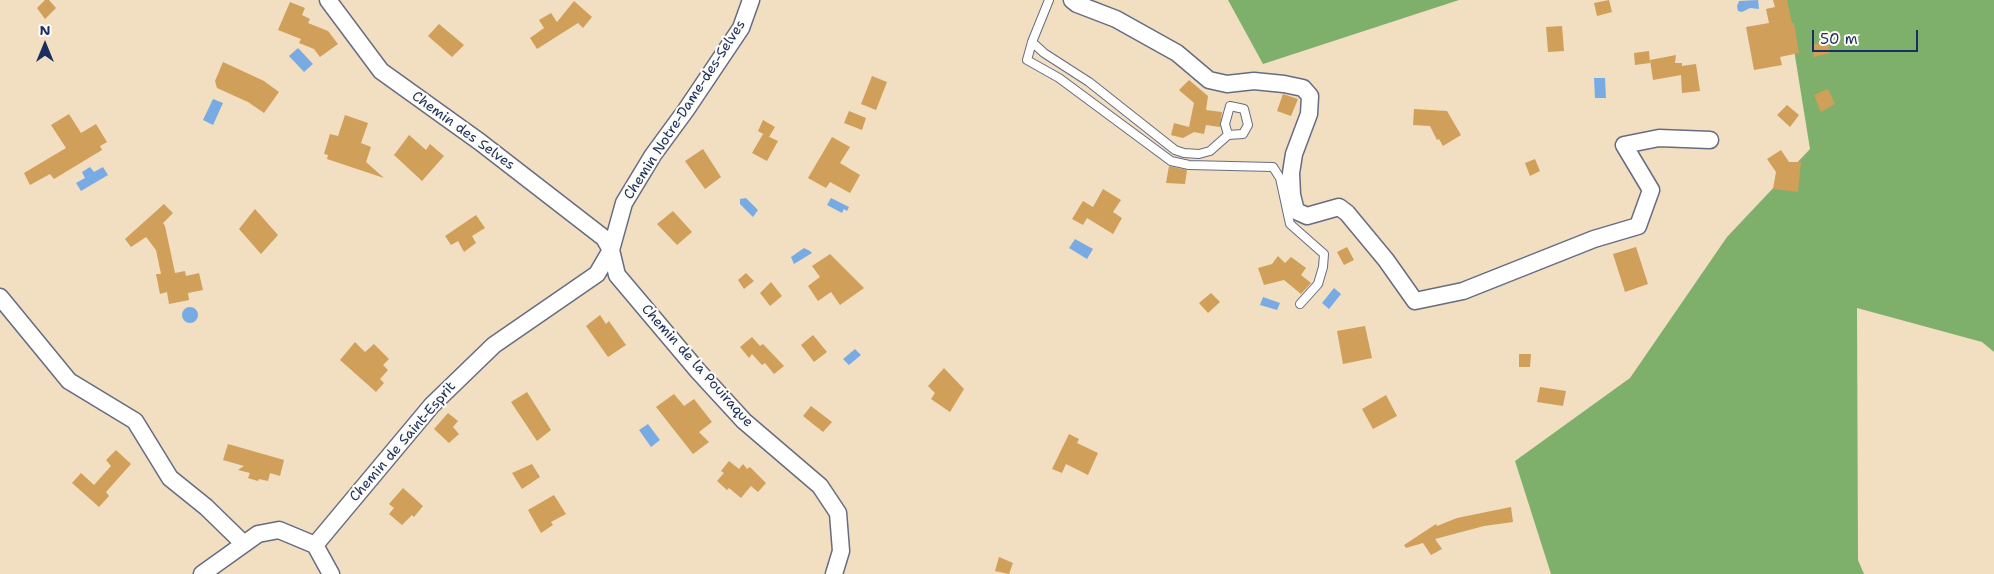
<!DOCTYPE html>
<html>
<head>
<meta charset="utf-8">
<style>
  body { margin:0 }
  #map { position:relative; width:1994px; height:574px; overflow:hidden; background:#f2dec1; font-family:"Shantell Sans",sans-serif }
  canvas { display:block }
  .north { position:absolute; left:20px; top:20px; width:50px; height:50px; -webkit-text-stroke:4px #fdfcf7; paint-order:stroke; rotate:0deg; font-size:14px; font-weight:700; line-height:20px; text-align:center; color:#1b2f5e }
  .north::after { content:''; display:block; margin:auto; width:18px; height:22px; background:#1b2f5e; clip-path:polygon(50% 0,100% 100%,50% 72%,0 100%) }
  .scale { position:absolute; left:1812px; top:30px; width:106px; height:22px; box-sizing:border-box; border:2px solid #1b2f5e; border-top:0; padding-left:6px; font-size:15px; line-height:18px; white-space:nowrap; color:#1b2f5e; -webkit-text-stroke:4px #fdfcf7; paint-order:stroke }
</style>
</head>
<body>
<div id="map">
<canvas width="1994" height="574"></canvas>
<div class="north">N</div>
<div class="scale">50 m</div>
</div>
<script>
const ctx = document.querySelector('canvas').getContext('2d');
ctx.lineJoin = 'round';
function paint(path, color) {
  ctx.fillStyle = color;
  ctx.fill(path, 'evenodd');
}
function toPath(rows) {
  const path = new Path2D();
  for (const r of rows) {
    if (r.length === 3) {
      path.moveTo(r[0] + r[2], r[1]);
      path.arc(r[0], r[1], r[2], 0, 2 * Math.PI);
      continue;
    }
    path.moveTo(r[0], r[1]);
    for (let i = 2; i < r.length; i += 2) path.lineTo(r[i], r[i + 1]);
  }
  return path;
}
function strokePath(path, color, width, dash) {
  ctx.strokeStyle = color;
  ctx.lineWidth = width;
  ctx.lineCap = dash ? 'butt' : 'round';
  ctx.setLineDash(dash || []);
  ctx.stroke(path);
}
function drawText(font, color, halo, rows, align = 'center') {
  ctx.font = font + ' "Shantell Sans",sans-serif';
  ctx.lineWidth = 4.5;
  ctx.setLineDash([]);
  ctx.textBaseline = 'middle';
  ctx.strokeStyle = halo;
  ctx.fillStyle = color;
  for (const [text, x, y, turn = 0] of rows) {
    ctx.save();
    ctx.translate(x, y);
    ctx.rotate((+turn || 0) * Math.PI / 180);
    ctx.textAlign = isNaN(turn) ? turn : align;
    if (halo) ctx.strokeText(text, 0, 0);
    ctx.fillText(text, 0, 0);
    ctx.restore();
  }
}
const forest = toPath([
  [1228,0,1459,0,1263,64],
  [1786,0,1994,0,1994,352,1982,342,1857,308,1858,560,1864,574,1551,574,1515,461,1630,378,1727,237,1810,149]
]);
const water = toPath([
  [1758,0,1759,9,1750,8,1742,12,1738,11,1737,6,1739,1],
  [298,48,313,64,304,72,289,56],
  [1594,78,1605,78,1606,98,1595,98],
  [213,99,223,103,213,125,203,120],
  [90,167,94,172,103,167,108,175,81,191,76,183,85,178,82,172],
  [746,198,758,210,753,217,740,204,740,199],
  [831,198,849,207,847,211,844,209,842,213,827,205],
  [1075,239,1093,249,1087,259,1069,248],
  [804,248,810,251,812,253,794,264,791,257],
  [1334,288,1341,294,1329,309,1322,303],
  [1263,297,1280,303,1277,310,1260,305],
  [190,315,8],
  [855,349,861,355,849,365,843,359],
  [648,424,660,440,651,447,639,430]
]);
const building = toPath([
  [45,0,49,0,56,8,45,19,37,8],
  [1609,0,1612,12,1597,16,1594,3],
  [1773,0,1787,0,1792,23,1794,23,1799,53,1780,57,1782,65,1754,70,1746,27,1769,23,1766,9,1775,7],
  [574,1,592,17,583,28,578,23,537,49,530,38,544,28,539,20,551,13,557,22],
  [290,2,305,8,302,15,310,19,308,23,328,31,338,44,320,57,314,49,299,43,301,39,278,30],
  [439,24,464,45,452,57,428,36],
  [1562,26,1564,51,1548,52,1546,27],
  [1828,40,1830,53,1814,57,1812,45],
  [1649,51,1650,63,1635,65,1634,53],
  [1676,55,1675,63,1682,63,1682,66,1696,64,1700,91,1682,93,1681,75,1653,80,1650,60],
  [223,62,264,81,279,92,264,113,248,102,217,88,215,81],
  [872,76,887,82,876,110,861,104],
  [1189,80,1208,96,1206,110,1222,112,1220,127,1206,125,1204,134,1194,132,1183,138,1171,135,1174,123,1189,127,1194,103,1179,90],
  [1828,89,1835,104,1821,112,1814,95],
  [1283,94,1298,99,1291,116,1277,111],
  [1787,105,1799,115,1790,127,1777,115],
  [1414,109,1447,111,1461,135,1443,146,1439,139,1437,140,1430,126,1413,125],
  [849,111,866,118,862,130,844,123],
  [69,114,81,133,96,124,107,142,100,146,102,150,54,179,50,174,30,185,24,173,66,148,51,125],
  [345,115,368,123,361,143,371,147,366,162,384,178,327,159,328,155,324,154,330,134,338,136],
  [763,120,775,127,769,137,758,131],
  [763,134,778,141,767,161,752,153],
  [409,135,426,150,430,144,444,156,422,181,394,155],
  [832,137,850,147,840,163,860,175,850,193,830,182,826,188,808,178],
  [703,149,721,177,705,189,685,161],
  [1781,150,1789,162,1801,162,1798,192,1773,189,1776,172,1767,159],
  [1535,159,1540,171,1530,176,1525,163],
  [1169,166,1187,170,1185,184,1166,183],
  [1103,189,1121,200,1113,212,1122,218,1113,234,1087,218,1083,225,1072,219,1083,201,1093,207],
  [164,204,173,213,163,223,165,226,175,273,185,271,186,276,199,273,203,290,188,293,189,300,169,304,167,292,160,294,156,274,161,274,156,250,146,237,131,247,125,239],
  [255,209,278,235,261,254,239,229],
  [673,211,692,232,677,245,657,224],
  [476,215,485,228,472,236,476,243,464,252,458,241,451,245,445,236],
  [1347,247,1354,260,1344,265,1337,252],
  [1636,247,1648,284,1625,292,1613,254],
  [830,254,864,288,840,305,831,292,818,301,808,286,820,277,812,266],
  [1278,256,1285,263,1291,257,1306,268,1301,275,1311,283,1301,294,1284,280,1264,285,1258,268,1272,264],
  [746,273,754,281,744,289,738,280],
  [771,282,782,296,770,306,760,293],
  [1211,293,1220,302,1208,313,1199,303],
  [600,315,606,324,609,321,626,345,608,357,586,326],
  [1365,326,1372,358,1343,364,1337,331],
  [813,335,827,352,814,362,801,345],
  [752,337,760,346,763,344,784,366,774,374,765,363,762,365,752,354,749,358,740,347],
  [355,342,365,352,374,344,389,359,383,365,388,370,380,379,384,383,376,392,340,360],
  [1519,354,1531,354,1530,367,1519,367],
  [944,368,964,389,950,412,931,399,935,393,928,386],
  [1540,387,1566,391,1563,406,1537,402],
  [527,392,551,430,537,441,511,402],
  [674,394,684,406,694,399,712,422,699,432,709,442,693,454,656,407],
  [1386,395,1397,416,1373,429,1362,409],
  [811,406,832,422,823,432,803,416],
  [448,413,458,421,453,427,459,434,449,443,434,429],
  [1069,434,1079,439,1077,443,1098,453,1088,475,1066,464,1062,473,1052,469],
  [228,444,284,460,280,476,270,473,268,481,259,479,258,481,248,478,250,473,238,470,244,466,223,460],
  [116,450,131,464,106,492,109,496,99,507,72,483,81,473,94,485,111,466,106,460],
  [729,461,739,469,743,464,747,469,750,467,766,483,758,492,751,486,741,498,729,488,727,490,717,481,724,473,721,471],
  [532,464,540,477,522,489,512,473],
  [403,488,423,506,414,517,412,515,402,525,389,514,394,508,389,504],
  [554,495,566,514,551,522,553,525,541,533,528,510],
  [1511,507,1513,522,1484,526,1435,539,1442,549,1431,555,1423,543,1406,548,1404,545,1436,524,1437,526,1457,518],
  [999,557,1013,563,1009,574,995,571]
]);
const lane = toPath([
  [1049,0,1032,42,1027,60,1059,78,1171,161,1189,165,1273,167,1280,178,1290,224,1324,254,1323,267,1318,284,1300,304],
  [1032,42,1044,53,1089,82,1175,150,1184,153,1199,154,1210,151,1228,135,1243,134,1248,125,1244,109,1230,106,1225,124,1228,135]
]);
const street = toPath([
  [328,0,381,71,480,142,604,238,611,250,617,275,698,371,744,421,820,486,838,513,841,551,834,574],
  [1072,0,1077,4,1116,19,1177,53,1209,80,1227,84,1254,81,1284,84,1303,88,1310,96,1309,114,1294,154,1291,173,1292,195,1296,211,1307,216,1339,207,1347,213,1386,260,1415,301,1463,291,1594,239,1638,226,1651,190,1624,145,1659,138,1710,140],
  [0,297,69,381,135,421,170,478,206,507,244,544],
  [315,545,331,574],
  [202,574,258,534,279,530,315,545,432,405,494,345,597,274,611,250,624,203,653,155,686,110,741,28,751,0]
]);
const streetNames = [
  ["Chemin Notre-Dame-des-Selves",685,110,-57],
  ["Chemin des Selves",463,131,36],
  ["Chemin de la Pouiraque",697,366,48],
  ["Chemin de Saint-Esprit",403,442,-49]
];
paint(forest, '#7eb06b');
paint(water, '#78abe4');
paint(building, '#d09f59');
strokePath(lane, '#666c81', 10);
strokePath(street, '#666c81', 19);
strokePath(lane, '#fff', 8);
strokePath(street, '#fff', 16);
drawText('14px', '#1b2f5e', '#fdfcf7', streetNames);
</script>
</body>
</html>
